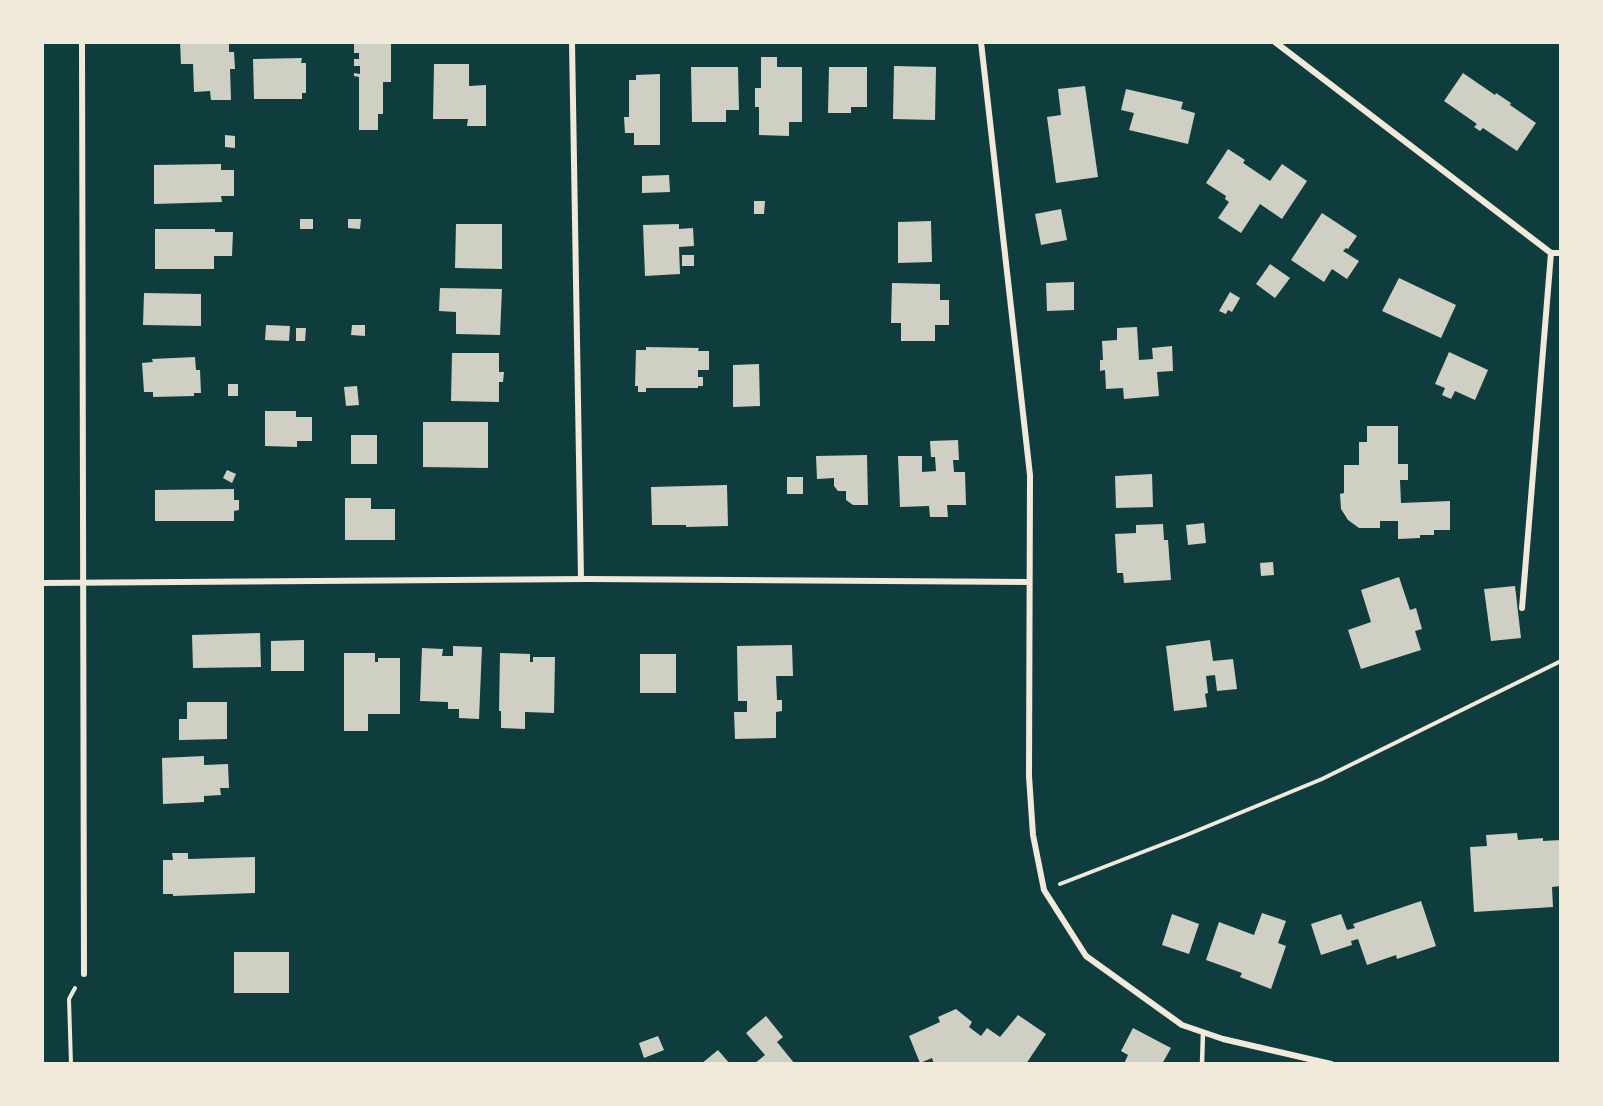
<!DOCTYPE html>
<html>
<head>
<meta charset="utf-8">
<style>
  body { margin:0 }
  #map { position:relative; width:1603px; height:1106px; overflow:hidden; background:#0f3d3e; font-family:"Open Sans",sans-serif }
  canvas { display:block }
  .frame { position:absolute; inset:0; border:44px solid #f1e9da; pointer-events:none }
</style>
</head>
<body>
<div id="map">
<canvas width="1603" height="1106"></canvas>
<div class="frame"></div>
</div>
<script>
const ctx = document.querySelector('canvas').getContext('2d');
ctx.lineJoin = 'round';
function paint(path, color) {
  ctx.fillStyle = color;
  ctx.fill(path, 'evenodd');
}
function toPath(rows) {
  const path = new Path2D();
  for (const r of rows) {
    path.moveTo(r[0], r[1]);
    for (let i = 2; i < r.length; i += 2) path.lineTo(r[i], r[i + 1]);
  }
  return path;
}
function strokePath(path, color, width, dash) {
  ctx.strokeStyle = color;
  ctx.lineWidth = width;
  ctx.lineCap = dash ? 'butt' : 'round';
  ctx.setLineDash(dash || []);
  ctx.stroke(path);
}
const building = toPath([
  [180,42,229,42,229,52,234,52,235,69,230,69,231,100,211,100,210,91,194,92,193,64,181,64],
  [354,42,391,42,391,82,383,82,383,114,378,114,378,130,359,130,359,77,354,76,354,73,360,74,360,66,354,66,354,59,359,59,359,53,354,53],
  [761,57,777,57,777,67,802,67,802,122,789,122,789,136,759,135,759,107,755,107,755,88,761,88],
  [302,58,301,63,306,63,306,93,302,93,302,99,254,99,253,59],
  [434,64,469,64,469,86,486,85,486,126,467,126,468,119,433,119],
  [894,66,936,67,935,120,893,119],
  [691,67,738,67,739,110,726,110,726,122,692,122],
  [829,67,867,67,867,107,851,107,851,113,828,113],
  [1463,73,1495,95,1496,93,1511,103,1510,105,1536,123,1517,151,1483,128,1480,131,1474,127,1477,124,1444,101],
  [660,74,660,145,634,145,634,133,625,133,624,117,629,117,629,80,636,80,636,75],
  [1085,86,1098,177,1056,183,1047,117,1061,115,1058,89],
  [1126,89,1183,102,1181,109,1195,113,1188,144,1129,130,1134,113,1121,110],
  [225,135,235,136,235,148,225,147],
  [1228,149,1245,160,1243,163,1270,181,1282,164,1307,181,1282,219,1260,204,1241,233,1218,218,1229,202,1225,199,1226,196,1206,183],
  [221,164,221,170,234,170,234,196,221,196,222,202,154,204,154,165],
  [669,175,670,192,642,193,642,176],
  [754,201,765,201,764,214,754,214],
  [1061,209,1067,240,1041,245,1035,214],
  [1322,213,1357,236,1348,249,1346,248,1343,251,1359,261,1347,279,1332,269,1324,282,1291,260],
  [300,219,313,219,313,229,300,229],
  [348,219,361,219,360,229,348,228],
  [931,221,932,262,898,263,898,222],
  [456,224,502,224,502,269,455,268],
  [679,224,679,229,693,228,694,246,679,247,680,274,645,276,643,225],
  [155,229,215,229,215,232,233,232,232,256,214,256,214,269,155,269],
  [682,255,694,255,694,266,682,266],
  [1270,264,1290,278,1275,298,1256,284],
  [1399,278,1456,305,1441,338,1382,311],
  [1074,282,1074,310,1047,311,1046,283],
  [892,283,940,284,940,300,949,300,949,325,935,325,935,341,901,341,901,323,891,323],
  [440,288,502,289,500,335,456,334,456,312,439,311],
  [1230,292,1240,298,1232,312,1228,310,1226,314,1219,311],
  [144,293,201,294,201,326,143,325],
  [266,325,290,326,289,341,265,340],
  [352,325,365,325,365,336,351,335],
  [1137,327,1139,360,1153,359,1152,348,1172,346,1173,371,1157,372,1159,396,1124,399,1123,388,1106,389,1105,370,1100,371,1100,360,1103,360,1102,341,1117,340,1117,328],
  [296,328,306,328,305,341,296,341],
  [646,347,699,348,698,351,709,351,709,370,698,370,698,377,703,377,703,386,698,386,698,388,646,388,646,392,638,392,638,386,635,386,636,350,646,350],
  [1449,352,1488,370,1475,400,1455,391,1451,399,1442,395,1445,388,1435,384],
  [452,353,499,353,499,372,504,372,503,382,499,382,499,402,451,401],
  [195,357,196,370,200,370,201,393,194,393,194,396,153,397,153,392,144,392,142,363,153,362,152,359],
  [759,364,760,406,733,407,733,365],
  [228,384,238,384,238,396,228,396],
  [357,386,359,405,346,406,344,387],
  [265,411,296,411,296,417,312,417,312,441,297,441,297,447,265,446],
  [423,422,488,422,488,468,423,467],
  [1367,426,1398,426,1398,464,1408,464,1408,480,1400,480,1401,503,1450,501,1450,530,1434,530,1434,535,1420,535,1420,538,1398,539,1398,521,1380,521,1380,528,1359,528,1348,520,1341,509,1340,494,1344,493,1344,465,1359,465,1359,442,1367,442],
  [351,435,377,435,377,464,351,464],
  [958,440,959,460,953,460,954,472,965,472,966,505,947,505,948,517,930,517,929,506,900,507,898,456,922,456,922,472,936,471,935,457,931,457,930,441],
  [867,455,868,505,853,505,846,500,846,491,838,491,834,486,834,478,817,479,816,456],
  [227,470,236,474,232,483,223,478],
  [1152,474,1153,507,1116,508,1115,476],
  [787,477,803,477,803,494,787,494],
  [727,485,728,526,686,527,686,525,652,525,651,487],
  [234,489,234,500,239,500,239,510,234,511,234,521,155,521,155,490],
  [345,498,371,498,371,509,395,509,395,540,345,540],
  [1204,523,1206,543,1188,545,1186,525],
  [1163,524,1164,540,1168,540,1171,580,1124,583,1123,573,1117,573,1115,534,1136,533,1136,525],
  [1273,562,1274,575,1261,576,1260,563],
  [1399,577,1410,610,1416,608,1422,629,1415,631,1421,650,1361,669,1348,630,1371,622,1361,590],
  [1515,586,1521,638,1491,641,1484,589],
  [260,633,261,667,193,668,192,635],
  [304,640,304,671,271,671,271,641],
  [1210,640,1213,661,1233,659,1237,689,1217,691,1215,675,1206,676,1208,693,1205,694,1207,707,1174,711,1166,646],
  [792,645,793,676,776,676,777,700,782,700,782,711,776,712,776,738,735,739,734,712,747,712,747,701,738,701,737,646],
  [453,646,482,647,479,719,459,718,459,709,448,709,448,702,420,701,422,648,443,649,442,656,453,656],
  [344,653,375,653,375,662,378,662,378,658,400,658,400,714,368,714,368,731,344,731],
  [500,653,530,654,530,662,533,662,533,657,555,657,554,713,525,712,525,729,501,728,501,711,499,711],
  [640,654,676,654,676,693,640,693],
  [187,702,227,702,227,739,179,740,179,719,187,719],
  [204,756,204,765,228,764,229,788,220,788,221,795,204,796,204,802,163,804,162,758],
  [1517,833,1518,840,1543,838,1543,841,1561,840,1561,886,1552,887,1553,907,1474,912,1470,847,1487,846,1486,835],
  [172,853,188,853,188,859,255,857,255,893,173,896,173,894,163,894,163,860,173,860],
  [1421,901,1436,946,1397,959,1396,955,1367,965,1358,939,1351,941,1352,945,1321,955,1311,924,1341,914,1347,930,1355,928,1353,924],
  [1262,913,1286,921,1278,943,1286,946,1271,989,1240,977,1242,973,1206,960,1219,922,1254,935],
  [1172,914,1199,924,1189,954,1162,945],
  [234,952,289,952,289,993,234,993],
  [956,1009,972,1022,969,1027,981,1036,987,1028,1000,1037,1018,1015,1046,1034,1026,1064,934,1064,932,1058,920,1063,909,1036,940,1022,938,1017],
  [766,1016,783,1037,777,1042,795,1064,754,1064,765,1055,746,1033],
  [1133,1028,1171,1048,1162,1064,1124,1064,1128,1055,1121,1051],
  [658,1036,664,1050,644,1058,639,1043],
  [718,1050,730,1064,701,1064]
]);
const path = toPath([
  [1060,884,1184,836,1322,779,1561,661],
  [71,1064,69,999,75,988]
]);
const service = toPath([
  [1202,1064,1203,1032]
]);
const minor = toPath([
  [82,42,84,974],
  [572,42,581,579],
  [981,42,1030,475,1029,776,1033,835,1044,890,1086,956,1182,1025,1223,1039,1331,1064],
  [1275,42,1551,253,1561,253],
  [42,583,588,579,1029,582],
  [1522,608,1551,253]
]);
paint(building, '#cfcfc3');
strokePath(path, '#f1e9da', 4);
strokePath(service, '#f1e9da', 4.5);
strokePath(minor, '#f1e9da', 6);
</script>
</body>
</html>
